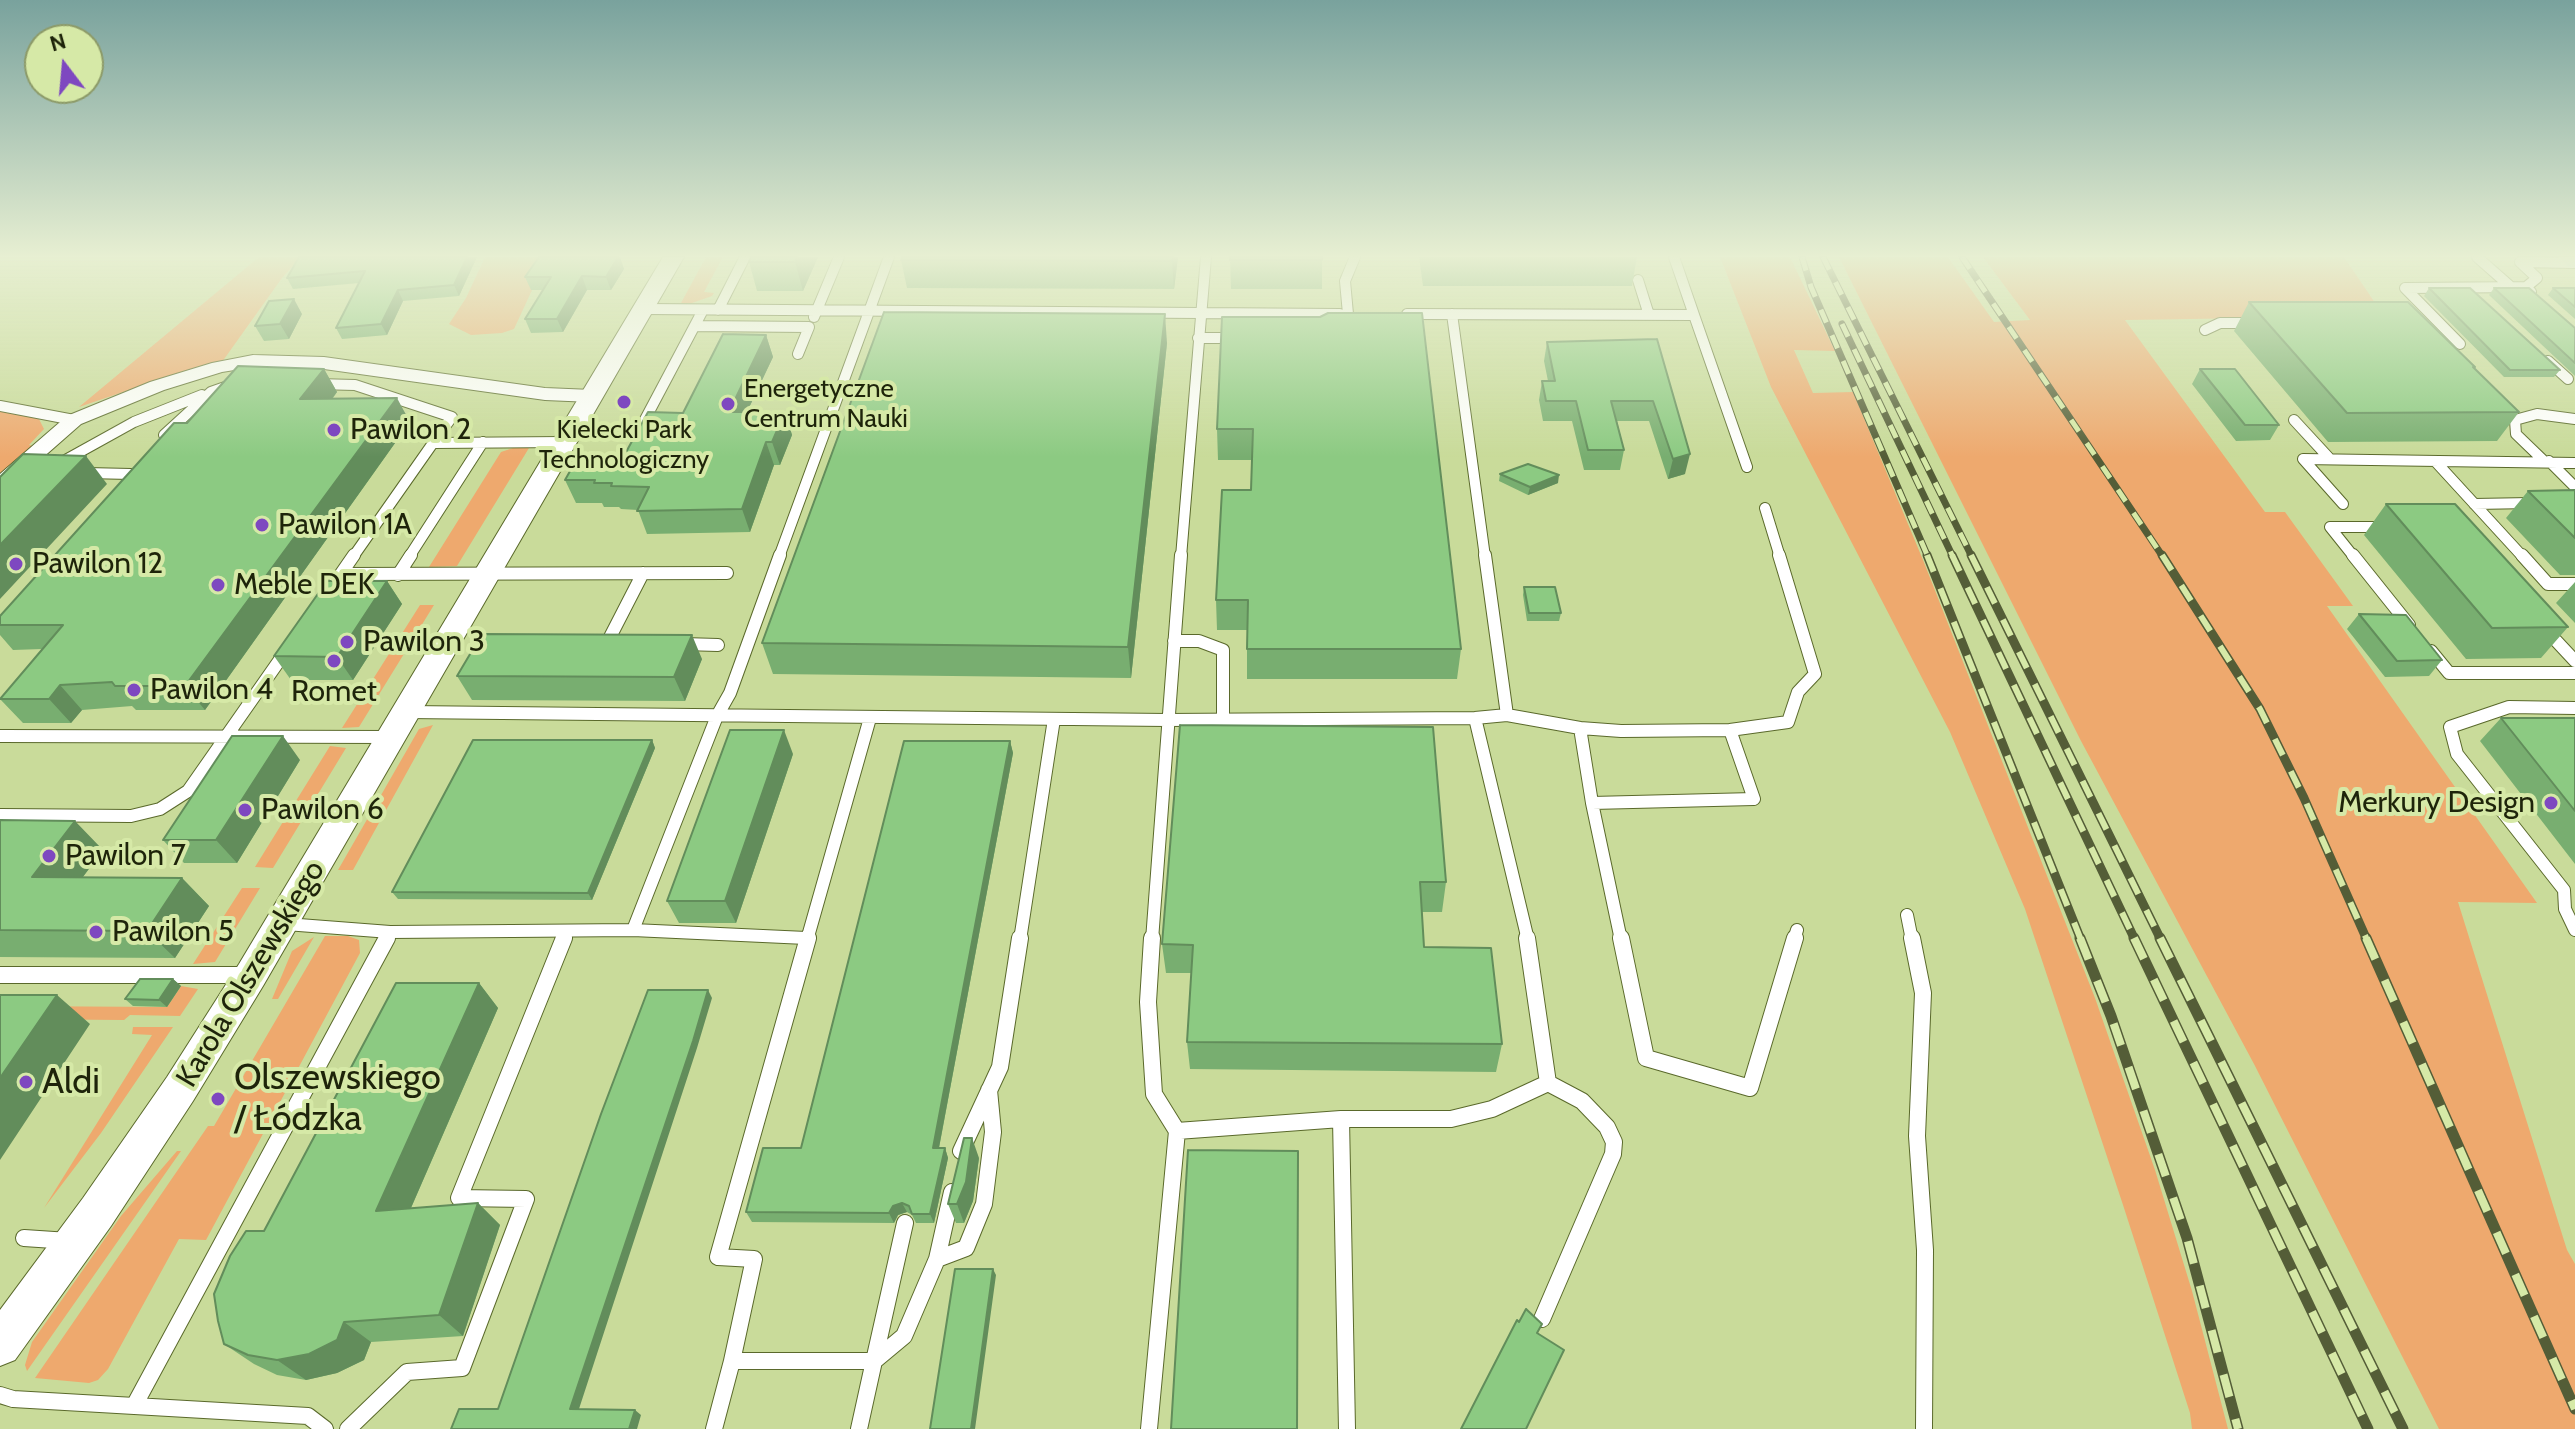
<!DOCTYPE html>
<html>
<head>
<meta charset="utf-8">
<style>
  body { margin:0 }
  #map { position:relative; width:2575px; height:1429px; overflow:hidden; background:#c9db9a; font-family:Cabin,sans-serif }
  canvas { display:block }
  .north { position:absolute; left:24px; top:24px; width:80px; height:80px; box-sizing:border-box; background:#d6e9a7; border:2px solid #8c9a68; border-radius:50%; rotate:344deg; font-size:22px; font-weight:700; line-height:32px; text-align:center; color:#1e240a }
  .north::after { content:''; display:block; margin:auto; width:28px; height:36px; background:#7e48c0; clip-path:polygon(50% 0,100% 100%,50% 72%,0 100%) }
</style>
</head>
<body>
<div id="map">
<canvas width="2575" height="1429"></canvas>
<div class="north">N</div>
</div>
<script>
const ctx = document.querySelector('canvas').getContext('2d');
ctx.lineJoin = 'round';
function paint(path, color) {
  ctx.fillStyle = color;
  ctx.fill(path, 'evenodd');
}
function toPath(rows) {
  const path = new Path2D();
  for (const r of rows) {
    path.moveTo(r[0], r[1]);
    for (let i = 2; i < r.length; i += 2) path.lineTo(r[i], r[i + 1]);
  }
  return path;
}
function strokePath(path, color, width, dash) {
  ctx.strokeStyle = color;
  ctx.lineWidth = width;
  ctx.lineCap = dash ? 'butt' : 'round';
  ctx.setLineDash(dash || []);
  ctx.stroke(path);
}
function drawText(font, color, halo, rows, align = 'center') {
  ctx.font = font + ' Cabin,sans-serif';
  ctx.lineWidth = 8;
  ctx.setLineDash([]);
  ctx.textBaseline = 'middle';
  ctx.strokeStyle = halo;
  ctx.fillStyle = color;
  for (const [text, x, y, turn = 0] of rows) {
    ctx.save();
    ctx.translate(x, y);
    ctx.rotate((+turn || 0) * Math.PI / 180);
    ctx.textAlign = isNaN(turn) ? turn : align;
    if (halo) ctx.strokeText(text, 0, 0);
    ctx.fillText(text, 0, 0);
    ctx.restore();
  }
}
const green = toPath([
  [259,257,313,257,294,265,282,278,222,362,188,370,79,407],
  [485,257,589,257,546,260,514,329,502,333,471,335,449,324,466,298],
  [706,257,723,257,704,292,714,293,712,296,692,303,681,303],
  [1720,257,1790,257,1835,351,1794,350,1813,393,1853,392,1923,560,2095,998,2155,1170,2192,1291,2228,1429,2192,1429,2190,1413,2124,1208,2025,909,1950,732,1771,387],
  [1839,257,1948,257,1994,322,2030,320,1983,257,2344,257,2384,316,2125,320,2265,512,2285,512,2353,606,2327,606,2537,903,2458,902,2567,1250,2575,1264,2575,1429,2439,1429,2254,1064,2081,741],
  [0,408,37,415,44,429,29,445,33,446,0,476],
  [513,448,529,448,457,566,429,567,501,452],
  [420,605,434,605,359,727,342,728],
  [433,725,353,870,338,870,419,729],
  [330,746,346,748,273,868,255,867],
  [242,888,260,888,215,962,193,964],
  [325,936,348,936,359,940,360,953,206,1240,179,1239,108,1369,98,1380,89,1383,35,1378,208,1126,214,1126],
  [314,937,278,999,272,999,292,951],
  [181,986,198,989,180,1016,130,1015,124,1020,0,1019,0,1006,167,1007],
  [133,1027,173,1027,101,1133,44,1208,152,1035,132,1034],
  [177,1151,181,1151,27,1371,25,1365,32,1342,121,1216]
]);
const serviceFar2 = toPath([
  [2477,257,2511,287],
  [1638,280,1649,315],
  [2531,292,2526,287,2537,278,2520,262,2575,263],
  [644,309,1340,314],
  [718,310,745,257],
  [1348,314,1345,281,1355,257],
  [1407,314,1694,315,1674,257],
  [1452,314,1485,557],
  [1694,315,1747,467],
  [814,317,839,257],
  [695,326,809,327,798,354],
  [2205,330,2220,323,2251,323],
  [1198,338,1235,338],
  [2460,344,2405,288,2526,287],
  [2548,361,2568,379],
  [317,384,355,385,452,417,433,443],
  [0,406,74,420],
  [2294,420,2330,459],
  [641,427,703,310],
  [164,435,211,392,231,385],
  [2435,461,2523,557],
  [2544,461,2516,434,2515,420,2537,414,2575,419],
  [2549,461,2575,487],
  [60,463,134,422,202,395],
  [86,473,131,474],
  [2343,504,2303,459,2575,463],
  [2474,504,2531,503],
  [1765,508,1780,557],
  [353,557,433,443,565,442],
  [409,557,483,442],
  [779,557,889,257],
  [1181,557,1206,257],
  [2354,557,2330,527,2383,527]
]);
const serviceFar1 = toPath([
  [2353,555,2409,625],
  [2522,555,2548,584,2575,584],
  [341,574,727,573],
  [398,575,411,555],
  [327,594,354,555],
  [2547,631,2575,661],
  [1174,641,1199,641,1223,650,1223,720],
  [602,643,607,643,643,573],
  [683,644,718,645],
  [2431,651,2449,673,2575,673],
  [2575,708,2509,707,2450,727,2457,754,2564,890,2565,909,2575,930],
  [408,712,1167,720,1475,718,1507,715,1485,555],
  [1507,715,1580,728],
  [1475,718,1528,940],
  [1580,728,1621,731,1730,730,1754,799,1592,803,1580,728],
  [1730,730,1788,722,1798,692,1815,674,1779,555],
  [0,736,390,737],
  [1592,803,1621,940],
  [0,815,131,816,160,809,188,791,286,651],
  [1907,915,1912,940],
  [286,924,390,932,633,930,806,938],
  [633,930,717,716,730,693,780,555],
  [386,940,390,932],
  [563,940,566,932],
  [807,940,870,718],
  [1020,940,1054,719],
  [1152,940,1181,555],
  [1794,940,1797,930]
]);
const service = toPath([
  [808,938,718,1257,754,1259,732,1361,874,1361,859,1429],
  [1621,938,1646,1058,1750,1088,1795,938],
  [1912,938,1923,993,1917,1136,1925,1250,1924,1429],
  [0,975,245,975],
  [1341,1119,1347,1429],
  [1177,1131,1341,1119,1451,1119,1492,1109,1548,1083,1527,938],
  [961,1151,1000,1067,1020,938],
  [24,1238,69,1241],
  [937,1259,966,1248,984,1204,993,1132,989,1090],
  [1542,1319,1613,1154,1614,1142,1607,1127,1582,1101,1548,1083],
  [874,1361,904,1336,937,1259,952,1192],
  [874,1361,905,1223],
  [0,1395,13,1399,308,1416,325,1429],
  [134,1406,387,938],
  [348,1429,407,1372,462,1368,526,1199,459,1198,564,938],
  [714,1429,732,1361],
  [1149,1429,1177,1131,1154,1094,1148,1002,1152,938]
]);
const minor = toPath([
  [253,355,324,357,545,388,592,390,601,396,592,402,545,400,324,369,253,367,222,372,164,390,81,424,7,489,0,491,0,474,67,416,150,382,212,363,253,355]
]);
const tertiary = toPath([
  [663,257,684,257,263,986,193,1101,111,1226,15,1360,0,1366,0,1310,83,1198,167,1077,239,964,663,257]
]);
const secondary = toPath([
  [2559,257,2575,257,2575,268,2567,266,2559,257]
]);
const railFar2 = toPath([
  [1802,257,1811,287,1928,557],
  [1823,257,1972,557],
  [1962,257,2163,557],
  [1842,324,1953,557]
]);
const railFar1 = toPath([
  [1927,555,2081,940],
  [1952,555,2135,940],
  [1971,555,2161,940],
  [2162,555,2260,709,2304,798,2367,940]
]);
const rail = toPath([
  [2080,938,2111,1016,2187,1238,2238,1429],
  [2134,938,2368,1429],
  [2160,938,2403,1429],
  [2366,938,2575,1409]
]);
const wall = toPath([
  [299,257,477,257,459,296,403,301,387,335,342,339,336,328,359,283,293,289,287,278],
  [539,257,620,257,624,269,611,290,587,290,563,332,531,333,525,319,543,290,531,290,525,277],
  [751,257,818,257,803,291,757,291,749,262],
  [1178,257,1174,289,907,288,901,260],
  [1230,257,1322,257,1322,289,1231,289],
  [1419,257,1637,257,1632,286,1423,286],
  [2429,288,2560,370,2554,377,2504,377,2424,296],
  [2494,288,2575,328,2575,376,2489,295],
  [2553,288,2575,288,2575,319,2548,295],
  [2249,302,2475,367,2474,368,2519,412,2497,441,2328,442,2234,331],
  [302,314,289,339,264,341,255,326],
  [1222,317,1461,649,1457,679,1247,679,1247,630,1217,630,1216,600,1251,490,1252,460,1218,460,1217,429],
  [766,335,773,357,747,412,785,412,792,435,780,465,774,465,750,532,647,534,638,510,621,509,619,507,604,507,602,503,576,503,565,480,625,454,683,413],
  [1657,339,1685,474,1668,479,1649,421,1617,421,1624,450,1620,470,1584,470,1572,421,1543,421,1539,400,1542,381,1548,381,1544,361,1547,342],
  [1167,343,1131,678,773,674,762,643],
  [324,369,337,392,333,398,410,422,205,710,136,710,132,706,82,710,71,723,23,723,0,699,42,649,13,650,0,635,0,616],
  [2200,369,2279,425,2270,440,2236,441,2192,384],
  [1500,474,1558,483,1528,495,1499,481],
  [2575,490,2575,575,2560,575,2506,518,2528,491],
  [2386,504,2568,627,2541,658,2466,659,2364,535],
  [387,581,402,604,353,680,291,680,274,656],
  [2575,582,2575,623,2556,603],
  [1524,587,1561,613,1559,621,1527,621,1523,595],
  [2359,614,2442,660,2429,676,2385,677,2347,629],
  [702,659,685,701,472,700,457,676],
  [2501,718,2575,718,2575,864,2480,741],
  [1180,725,1446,882,1442,912,1422,912,1424,947,1502,1044,1496,1072,1190,1069,1187,1042,1192,973,1166,973,1162,944],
  [652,740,655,748,592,900,398,899,392,892],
  [1010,741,1013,753,939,1148,945,1148,948,1158,934,1223,916,1223,912,1215,907,1212,898,1215,894,1223,752,1222,746,1212,801,1148],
  [793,754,736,923,679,923,667,901],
  [300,760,237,863,184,863,163,840],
  [0,820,103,850,82,878,182,878,209,906,175,958,0,957],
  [173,979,181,986,167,1007,133,1006,125,999],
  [479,983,498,1008,411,1208,478,1203,500,1225,463,1336,371,1342,364,1360,337,1373,306,1380,277,1375,254,1364,224,1344,264,1231],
  [979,1158,973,1201,964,1223,956,1223,948,1204]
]);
const shadedWall = toPath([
  [467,257,477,257,459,296,454,285],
  [618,257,620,257,624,269,611,290,606,277],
  [797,257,818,257,803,291,795,262],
  [1173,257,1178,257,1174,289,1172,261],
  [582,276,587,290,563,332,557,319],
  [398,290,403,301,387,335,381,324],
  [294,299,302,314,289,339,280,324],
  [1165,314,1167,343,1131,678,1128,647],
  [766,335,773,357,736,435,729,412],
  [324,369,337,392,314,422,300,399],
  [397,398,410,422,205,710,185,686],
  [785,412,792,435,780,465,772,442],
  [766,442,774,465,750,532,742,509],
  [1690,454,1685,474,1668,479,1673,459],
  [86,456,107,484,0,599,0,545],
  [1559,475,1558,483,1528,495,1530,487],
  [387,581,402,604,353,680,337,657],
  [692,635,702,659,685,701,674,677],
  [60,685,82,710,71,723,49,699],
  [784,730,793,754,736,923,725,901],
  [283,736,300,760,237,863,216,840],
  [652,740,655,748,592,900,588,893],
  [1010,741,1013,753,937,1158,933,1148],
  [75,821,103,850,62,905,32,877],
  [182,878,209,906,175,958,147,931],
  [173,979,181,986,167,1007,159,1000],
  [479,983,498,1008,400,1233,376,1211],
  [708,990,712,998,697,1048,577,1415,570,1409],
  [57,995,90,1024,0,1160,0,1078],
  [972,1138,979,1158,973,1201,964,1223,957,1204],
  [945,1148,948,1158,934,1223,930,1214],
  [478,1203,500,1225,463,1336,439,1315],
  [902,1203,907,1212,898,1215,894,1223,889,1213,893,1206],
  [993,1269,996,1275,975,1429,971,1429],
  [344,1322,371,1342,364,1360,337,1373,306,1380,277,1360],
  [635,1410,641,1415,637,1429,629,1429]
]);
const building = toPath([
  [299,257,467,257,454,285,398,290,381,324,336,328,365,271,287,278,299,257],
  [539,257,618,257,606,277,582,276,557,319,525,319,551,277,525,277,539,257],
  [751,257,797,257,795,262,749,262,751,257],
  [902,257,1173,257,1172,261,901,260,902,257],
  [1230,257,1322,257,1322,260,1230,260,1230,257],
  [2429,288,2470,288,2560,370,2510,370,2429,288],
  [2494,288,2529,288,2575,328,2575,363,2494,288],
  [2553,288,2575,288,2575,307,2553,288],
  [294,299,280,324,255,326,269,301,294,299],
  [2249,302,2408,302,2475,367,2473,367,2519,412,2347,413,2249,302],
  [884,312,1165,314,1128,647,762,643,884,312],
  [1328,313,1422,313,1461,649,1247,649,1248,600,1216,600,1222,490,1251,490,1253,429,1217,429,1222,317,1320,317,1328,313],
  [723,334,766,335,729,412,785,412,772,442,766,442,742,509,637,511,649,487,611,486,612,483,594,483,595,480,565,480,578,457,625,454,648,412,683,413,723,334],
  [1657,339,1690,454,1673,459,1653,401,1611,401,1624,450,1588,450,1576,401,1546,401,1542,381,1555,381,1547,342,1657,339],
  [238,366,324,369,300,399,397,398,185,686,115,686,112,682,60,685,49,699,0,699,63,625,0,625,0,616,174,423,187,423,238,366],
  [2200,369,2235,369,2279,425,2245,425,2200,369],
  [23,454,86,456,0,545,0,477,23,454],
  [1528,464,1559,475,1530,487,1500,474,1528,464],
  [2575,490,2575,538,2528,491,2575,490],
  [2386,504,2455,504,2568,627,2492,628,2386,504],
  [327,581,387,581,337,657,274,656,327,581],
  [1524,587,1555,587,1561,613,1529,613,1524,587],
  [2359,614,2406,615,2442,660,2397,661,2359,614],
  [482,634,692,635,674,677,457,676,482,634],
  [2501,718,2575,718,2575,811,2501,718],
  [1180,725,1433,727,1446,882,1420,882,1424,947,1491,948,1502,1044,1187,1042,1193,945,1162,944,1180,725],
  [730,730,784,730,725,901,667,901,730,730],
  [232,736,283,736,216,840,163,840,232,736],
  [473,740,652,740,588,893,392,892,473,740],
  [904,741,1010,741,933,1148,945,1148,930,1214,912,1214,909,1206,902,1203,893,1206,889,1213,746,1212,763,1148,801,1148,904,741],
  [0,820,75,821,32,877,182,878,147,931,0,930,0,820],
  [140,979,173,979,159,1000,125,999,140,979],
  [396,983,479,983,376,1211,478,1203,439,1315,344,1322,337,1340,309,1354,277,1360,248,1355,224,1344,218,1321,214,1294,230,1256,246,1231,264,1231,396,983],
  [648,990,708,990,693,1041,570,1409,635,1410,629,1429,451,1429,459,1409,498,1409,601,1114,648,990],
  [0,995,57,995,0,1078,0,995],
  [964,1138,972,1138,966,1182,957,1204,948,1204,964,1138],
  [1188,1150,1298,1151,1297,1429,1171,1429,1188,1150],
  [955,1269,993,1269,971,1429,930,1429,955,1269],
  [1526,1309,1542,1324,1537,1333,1564,1350,1526,1429,1461,1429,1517,1320,1519,1322,1526,1309]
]);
const markers = [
  [624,402,8,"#7e48c0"],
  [728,404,8,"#7e48c0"],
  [334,430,8,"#7e48c0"],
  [262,525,8,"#7e48c0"],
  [16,564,8,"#7e48c0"],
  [218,585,8,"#7e48c0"],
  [347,642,8,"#7e48c0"],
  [334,661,8,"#7e48c0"],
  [134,690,8,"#7e48c0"],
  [2551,803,8,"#7e48c0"],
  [245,810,8,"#7e48c0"],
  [49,856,8,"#7e48c0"],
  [96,932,8,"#7e48c0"],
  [26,1082,8,"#7e48c0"],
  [218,1099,8,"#7e48c0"]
];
const farPoinames = [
  ["Energetyczne",744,389],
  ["Centrum Nauki",744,419],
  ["Kielecki Park",624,430,"center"],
  ["Technologiczny",624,460,"center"]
];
const poiNames = [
  ["Pawilon 2",350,430],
  ["Pawilon 1A",278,525],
  ["Pawilon 12",32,564],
  ["Meble DEK",234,585],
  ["Pawilon 3",363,642],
  ["Pawilon 4",150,690],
  ["Romet",334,692,"center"],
  ["Merkury Design",2535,803,"right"],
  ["Pawilon 6",261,810],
  ["Pawilon 7",65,856],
  ["Pawilon 5",112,932]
];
const streetNames = [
  ["Karola Olszewskiego",251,974,-59]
];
const nearPoinames = [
  ["Olszewskiego",234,1078],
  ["/ Łódzka",234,1119],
  ["Aldi",42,1082]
];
paint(green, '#eea96e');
strokePath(serviceFar2, '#5a692b', 12);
strokePath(serviceFar1, '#5a692b', 14);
strokePath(service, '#5a692b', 18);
strokePath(minor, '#5a692b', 2);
strokePath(tertiary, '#5a692b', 2);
strokePath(secondary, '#5a692b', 2);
strokePath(serviceFar2, '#fff', 10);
strokePath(serviceFar1, '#fff', 12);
strokePath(service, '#fff', 16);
paint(minor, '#fff');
paint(tertiary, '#fff');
paint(secondary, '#e2f2fe');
strokePath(railFar2, '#545d37', 7);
strokePath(railFar1, '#545d37', 9);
strokePath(rail, '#545d37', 11);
strokePath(railFar2, '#d6e9a7', 5, [14]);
strokePath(railFar1, '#d6e9a7', 6, [18]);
strokePath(rail, '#d6e9a7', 8, [23]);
paint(wall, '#78ae70');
paint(shadedWall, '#628d5b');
paint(building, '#8cca82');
strokePath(building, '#628d5b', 2);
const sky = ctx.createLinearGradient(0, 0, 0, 457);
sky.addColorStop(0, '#79a29d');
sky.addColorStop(0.56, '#e7efd2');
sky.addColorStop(1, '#e7efd200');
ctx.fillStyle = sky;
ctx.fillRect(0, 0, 2575, 457);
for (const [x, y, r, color] of markers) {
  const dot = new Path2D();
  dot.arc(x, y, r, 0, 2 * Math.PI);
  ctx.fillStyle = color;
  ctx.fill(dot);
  strokePath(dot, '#d6e9a7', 3);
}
drawText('26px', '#1e240a', '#d6e9a7', farPoinames, 'left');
drawText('30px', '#1e240a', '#d6e9a7', poiNames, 'left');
drawText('30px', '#1e240a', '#d6e9a7', streetNames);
drawText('36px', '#1e240a', '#d6e9a7', nearPoinames, 'left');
</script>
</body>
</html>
